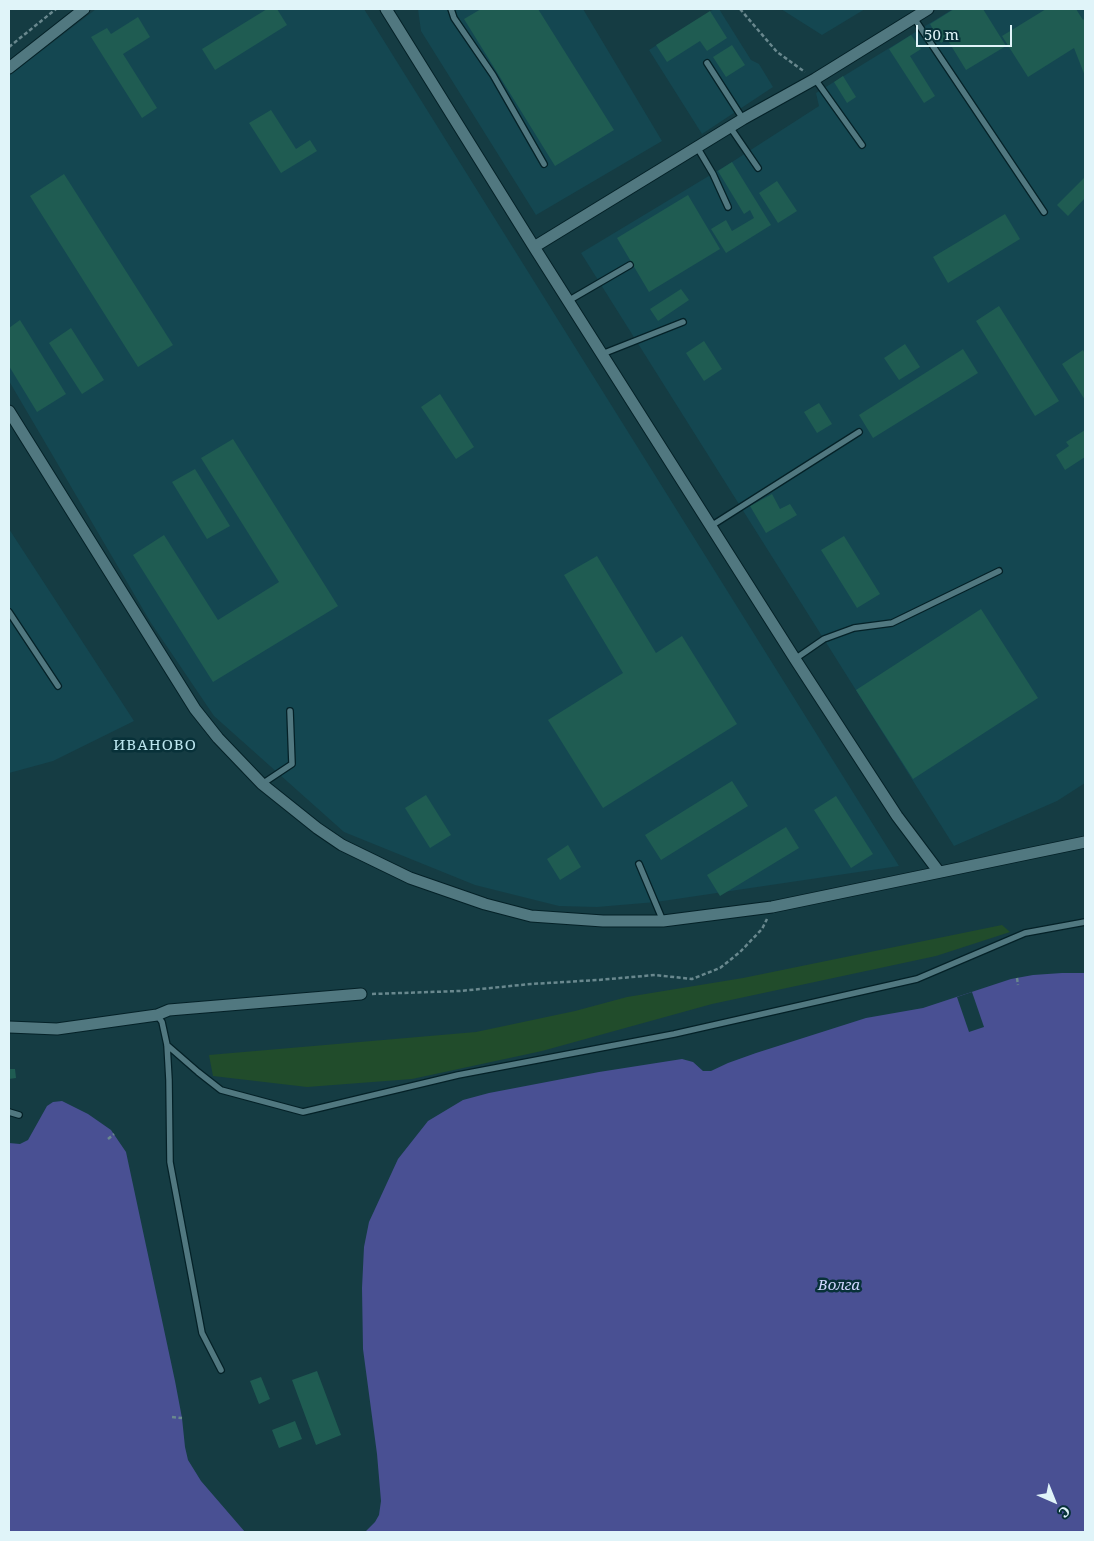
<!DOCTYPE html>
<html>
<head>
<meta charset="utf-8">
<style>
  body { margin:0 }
  #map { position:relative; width:1094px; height:1541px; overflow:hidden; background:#153c43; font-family:"Noto Serif",serif }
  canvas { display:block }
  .frame { position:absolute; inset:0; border:10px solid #e0f4f9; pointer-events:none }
  .north { position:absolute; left:1029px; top:1476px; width:50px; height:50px; -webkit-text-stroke:4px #083139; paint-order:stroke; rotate:136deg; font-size:14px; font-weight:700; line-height:20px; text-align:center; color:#e0f4f9 }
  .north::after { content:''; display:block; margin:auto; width:18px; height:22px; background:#e0f4f9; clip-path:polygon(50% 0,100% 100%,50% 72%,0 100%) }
  .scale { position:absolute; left:916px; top:25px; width:96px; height:22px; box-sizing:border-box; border:2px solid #e0f4f9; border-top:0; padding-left:6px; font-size:15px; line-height:18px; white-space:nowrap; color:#e0f4f9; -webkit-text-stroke:4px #083139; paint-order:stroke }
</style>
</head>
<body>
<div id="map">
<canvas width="1094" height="1541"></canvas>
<div class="frame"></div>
<div class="north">С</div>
<div class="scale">50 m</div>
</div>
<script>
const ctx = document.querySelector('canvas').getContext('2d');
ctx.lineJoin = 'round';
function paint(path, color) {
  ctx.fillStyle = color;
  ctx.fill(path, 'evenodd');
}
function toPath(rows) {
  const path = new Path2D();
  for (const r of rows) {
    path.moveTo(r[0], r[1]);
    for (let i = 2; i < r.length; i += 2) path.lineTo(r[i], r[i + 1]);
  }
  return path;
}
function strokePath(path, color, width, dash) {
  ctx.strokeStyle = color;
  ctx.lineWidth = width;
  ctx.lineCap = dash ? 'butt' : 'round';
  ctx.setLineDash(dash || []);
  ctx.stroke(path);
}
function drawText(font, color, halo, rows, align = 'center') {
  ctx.font = font + ' "Noto Serif",serif';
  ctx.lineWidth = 5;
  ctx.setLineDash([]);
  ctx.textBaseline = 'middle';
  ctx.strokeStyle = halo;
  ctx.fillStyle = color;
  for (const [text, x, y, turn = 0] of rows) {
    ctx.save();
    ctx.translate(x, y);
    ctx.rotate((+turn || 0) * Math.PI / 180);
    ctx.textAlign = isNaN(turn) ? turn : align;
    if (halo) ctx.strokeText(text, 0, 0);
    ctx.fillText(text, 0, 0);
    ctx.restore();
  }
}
const built = toPath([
  [96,9,364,9,899,866,656,902,597,907,559,906,475,885,344,832,214,716,151,623,9,381,9,76],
  [418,9,583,9,662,141,536,215,421,31],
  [714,9,719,9,751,60,759,64,773,87,702,134,649,50],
  [781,9,865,9,822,35],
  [953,9,1085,9,1085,783,1057,801,954,846,581,253,732,162,819,106,816,93],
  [9,529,134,721,53,761,9,773]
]);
const green = toPath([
  [1002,925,1010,932,936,956,712,1004,542,1051,412,1079,307,1087,213,1076,209,1055,476,1032,575,1011,627,997,743,978]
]);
const water = toPath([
  [1062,973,1085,973,1085,1532,365,1532,375,1522,379,1515,381,1501,377,1454,363,1349,362,1288,364,1247,369,1222,398,1159,428,1121,463,1100,489,1093,599,1072,682,1059,693,1062,703,1071,711,1071,728,1063,756,1053,866,1018,923,1008,1011,979,1033,975],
  [62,1101,88,1114,111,1130,126,1152,175,1381,182,1418,185,1447,188,1460,201,1481,245,1532,9,1532,9,1143,20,1144,28,1140,47,1106,53,1102]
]);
const pier = toPath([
  [972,992,984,1027,969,1032,957,997]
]);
const building = toPath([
  [267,9,277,9,287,25,215,70,202,49],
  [481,9,538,9,614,130,555,166,464,19],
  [954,9,983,9,1006,46,966,70,947,39,941,43,930,24],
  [1046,9,1076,9,1083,20,1085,18,1085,76,1074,48,1028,77,1002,36],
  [710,11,727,38,707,51,700,41,667,62,656,45],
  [138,17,150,37,123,54,157,108,142,118,91,37,107,28,111,34],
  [911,35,921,49,910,56,935,96,924,103,889,49],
  [732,45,745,65,726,77,713,57],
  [843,76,856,97,847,103,834,82],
  [271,110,296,149,310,140,317,151,281,173,249,123],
  [732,162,771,225,726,253,711,229,726,220,732,231,754,218,750,210,744,214,718,171],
  [64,174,173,345,138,367,30,196],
  [1085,177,1085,198,1068,216,1057,205],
  [777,181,797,211,778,223,759,193],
  [688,195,720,249,649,292,617,238],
  [1005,214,1020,239,948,283,933,257],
  [681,289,689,300,658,321,650,309],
  [999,306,1059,401,1035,416,976,321],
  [20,320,66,394,37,412,9,366,9,328],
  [71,328,104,380,82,394,49,343],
  [704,341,722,369,704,381,686,353],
  [905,344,920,367,899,380,884,358],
  [963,349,978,373,873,438,859,415],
  [1083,350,1085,354,1085,400,1062,364],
  [440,394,474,447,456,459,421,407],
  [819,403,832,424,817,433,804,412],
  [1085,430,1085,457,1065,470,1056,455,1069,446,1066,442],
  [233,439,338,606,213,682,133,555,164,535,218,620,279,582,201,458],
  [195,469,230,526,207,539,172,482],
  [772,494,780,509,790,504,797,515,766,533,750,506],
  [844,536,880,594,857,608,821,550],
  [597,556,656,653,682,636,737,724,603,808,548,720,623,673,564,575],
  [981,609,1038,698,913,779,856,690],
  [732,781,748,806,661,860,645,835],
  [426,795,451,835,430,848,405,808],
  [836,796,873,854,851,868,814,810],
  [786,827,799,848,720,896,707,875],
  [568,845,581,867,560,880,547,859],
  [9,1069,15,1069,16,1078,9,1079],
  [317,1371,341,1435,316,1445,292,1380],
  [261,1377,270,1399,259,1404,250,1381],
  [295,1421,302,1439,279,1448,272,1430]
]);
const path = toPath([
  [740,9,777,52,805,72],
  [9,47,56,9],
  [1017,978,1018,985],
  [372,994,460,991,531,984,598,980,655,975,692,979,720,968,740,952,762,929,767,919],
  [108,1139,114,1134],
  [172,1417,182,1418]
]);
const service = toPath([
  [451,9,454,18,493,75,544,164],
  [914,18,1044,212],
  [707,63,743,119],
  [815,79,862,145],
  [730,127,758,168],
  [697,147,713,174,728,207],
  [568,301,630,265],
  [602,354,683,322],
  [711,526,859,432],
  [9,612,58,686],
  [795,659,824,639,854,628,892,623,999,571],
  [262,784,292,764,290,711],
  [639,864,663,921],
  [157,1015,162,1022,167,1045,169,1080,170,1162,202,1333,221,1370],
  [167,1045,198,1072,221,1090,303,1112,458,1075,674,1034,917,979,1025,933,1085,922],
  [9,1112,19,1115]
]);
const minor = toPath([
  [386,9,534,247,795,659,897,816,939,872],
  [9,68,84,9],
  [534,247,743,119,815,79,928,9],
  [9,411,195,709,218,738,262,784,317,828,342,845,410,878,485,904,531,916,603,921,663,921,772,907,1085,842],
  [9,1027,57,1029,157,1015,169,1010,361,994]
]);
const neighbourhoodNames = [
  ["ИВАНОВО",155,746]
];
const waterNames = [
  ["Волга",839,1286]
];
paint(built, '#144751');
paint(green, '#214c2b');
paint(water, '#495093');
paint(pier, '#153c43');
paint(building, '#1f5c52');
strokePath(service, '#042127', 8);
strokePath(minor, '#042127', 13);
strokePath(path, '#69888e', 2.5, [4, 2.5]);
strokePath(service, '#517880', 5.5);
strokePath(minor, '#517880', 11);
ctx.letterSpacing = '1px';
drawText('15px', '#bbe5ee', '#083139', neighbourhoodNames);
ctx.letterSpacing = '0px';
drawText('italic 15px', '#d0d7ff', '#083139', waterNames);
</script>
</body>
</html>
